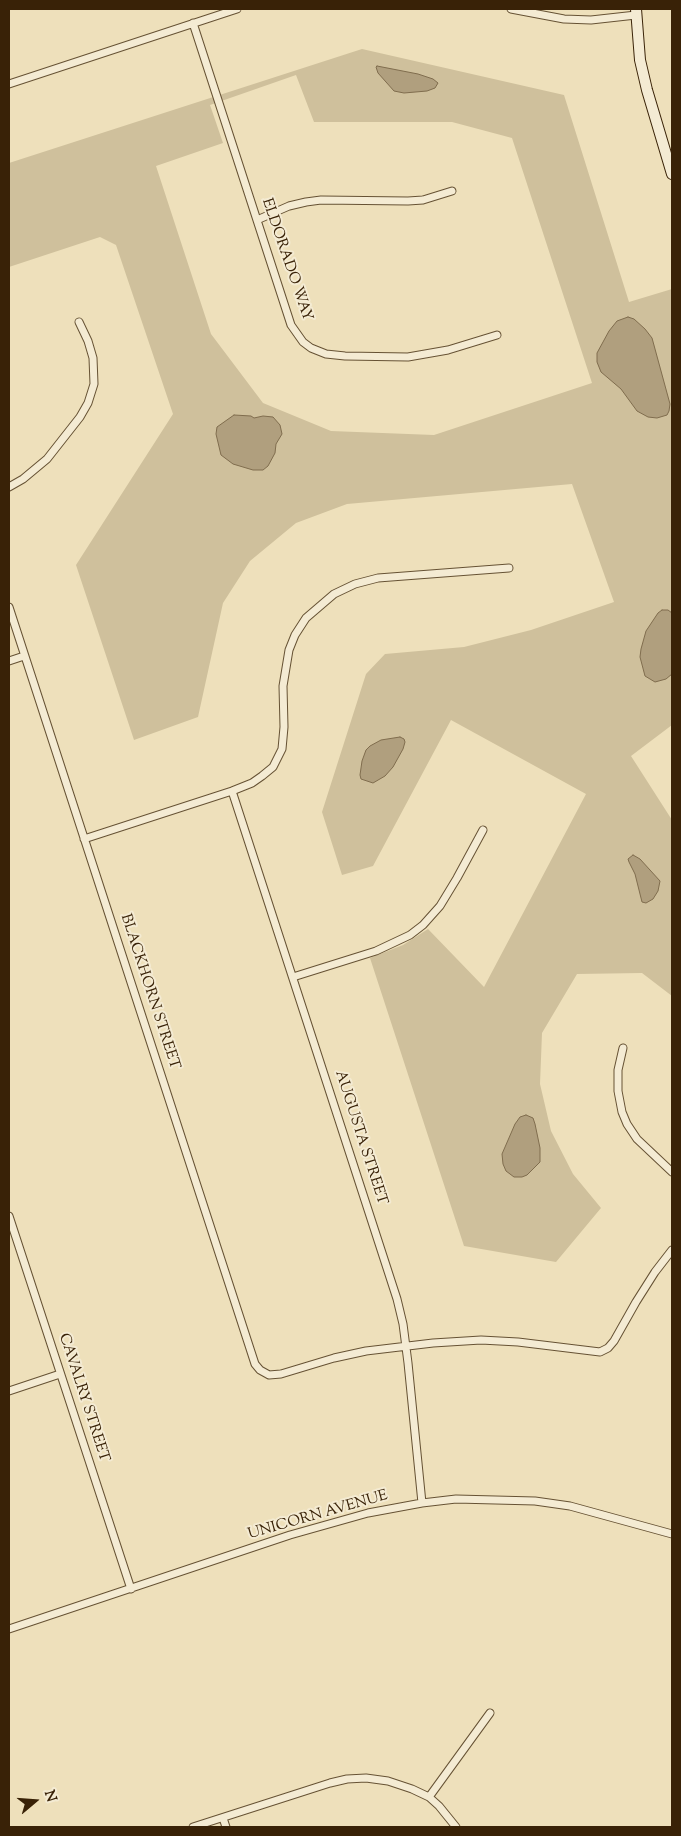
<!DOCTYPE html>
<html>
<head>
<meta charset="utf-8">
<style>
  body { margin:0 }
  #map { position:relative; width:681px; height:1836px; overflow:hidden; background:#eee0bb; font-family:"Sorts Mill Goudy",serif }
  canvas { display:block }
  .frame { position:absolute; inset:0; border:10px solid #392207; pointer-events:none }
  .north { position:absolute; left:10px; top:1776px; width:50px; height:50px; -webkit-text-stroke:4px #f4ebd3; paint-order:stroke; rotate:72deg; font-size:14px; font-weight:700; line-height:20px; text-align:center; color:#392207 }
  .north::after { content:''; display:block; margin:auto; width:18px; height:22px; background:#392207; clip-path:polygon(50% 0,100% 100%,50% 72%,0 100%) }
</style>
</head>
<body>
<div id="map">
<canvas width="681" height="1836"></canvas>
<div class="frame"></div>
<div class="north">N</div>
</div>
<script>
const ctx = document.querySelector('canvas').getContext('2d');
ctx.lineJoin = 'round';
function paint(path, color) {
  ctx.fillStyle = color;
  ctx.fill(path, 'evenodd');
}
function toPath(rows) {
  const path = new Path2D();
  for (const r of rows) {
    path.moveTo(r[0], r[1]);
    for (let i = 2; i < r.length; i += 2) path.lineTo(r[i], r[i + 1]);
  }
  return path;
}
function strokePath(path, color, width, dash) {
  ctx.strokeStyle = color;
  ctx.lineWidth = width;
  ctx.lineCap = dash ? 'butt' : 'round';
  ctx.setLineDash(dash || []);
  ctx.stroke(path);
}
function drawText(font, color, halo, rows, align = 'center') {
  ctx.font = font + ' "Sorts Mill Goudy",serif';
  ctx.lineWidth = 4;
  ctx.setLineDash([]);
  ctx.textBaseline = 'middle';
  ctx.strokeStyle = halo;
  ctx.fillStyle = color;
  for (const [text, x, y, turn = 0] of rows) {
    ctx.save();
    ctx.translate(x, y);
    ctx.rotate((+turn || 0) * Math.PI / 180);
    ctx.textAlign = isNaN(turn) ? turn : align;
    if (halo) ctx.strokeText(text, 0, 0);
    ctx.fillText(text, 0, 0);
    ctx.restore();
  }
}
const green = toPath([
  [362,49,564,95,629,302,672,289,672,725,631,756,672,820,672,996,642,973,577,974,542,1033,540,1084,551,1131,573,1174,601,1208,556,1262,464,1246,370,958,403,945,428,929,484,987,586,794,451,720,373,866,342,875,322,812,366,674,385,654,464,647,531,630,614,602,572,484,347,504,296,523,250,561,223,603,198,717,134,740,76,565,173,414,116,245,100,237,9,267,9,163],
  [296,75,314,122,452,122,512,138,592,383,434,435,331,431,263,403,211,334,156,166,223,143,210,105]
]);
const water = toPath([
  [377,66,418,74,433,79,438,83,435,88,427,91,404,93,394,91,378,73,376,67,377,66],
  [628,317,634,319,645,329,652,338,670,404,669,411,667,415,657,418,648,417,637,411,621,389,601,372,597,362,597,353,609,331,617,321,628,317],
  [234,415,251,416,254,418,263,416,273,417,280,425,282,434,276,444,275,453,268,466,263,470,253,470,233,464,221,455,216,434,217,427,234,415],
  [662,610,668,610,672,613,672,674,666,679,655,682,645,676,640,657,641,649,646,631,658,613,662,610],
  [400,737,404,739,405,742,403,749,393,767,385,776,373,783,361,779,360,775,362,761,366,750,370,746,381,740,400,737],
  [633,855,640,859,660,881,658,891,653,899,646,903,642,902,635,874,629,862,628,859,633,855],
  [526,1115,533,1118,535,1124,540,1148,540,1162,527,1175,522,1177,514,1177,506,1171,503,1164,502,1154,515,1124,520,1117,526,1115]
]);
const street = toPath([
  [511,9,564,19,591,20,636,15],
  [193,23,291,325,303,342,311,348,326,354,345,356,408,357,448,350,497,335],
  [9,84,237,9],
  [257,220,289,206,306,202,321,200,408,201,423,200,452,191],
  [9,487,23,479,47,459,80,417,88,403,94,384,93,358,88,341,79,322],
  [9,607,255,1364,260,1370,269,1375,281,1374,334,1358,366,1351,433,1343,481,1340,518,1342,600,1352,608,1348,614,1341,636,1302,655,1272,672,1250],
  [9,661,24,656],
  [232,791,397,1299,403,1324,408,1363,422,1503],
  [84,839,232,791,252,783,262,776,273,767,282,749,284,727,283,686,289,650,295,635,306,618,334,594,355,584,378,578,509,568],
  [293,977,376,951,410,935,423,925,440,906,457,878,483,830],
  [623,1048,618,1070,618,1091,622,1112,627,1124,637,1139,672,1172],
  [9,1216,131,1589],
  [9,1391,60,1374],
  [9,1629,290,1535,368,1513,422,1503,456,1499,535,1501,570,1506,672,1534],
  [429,1797,490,1713],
  [223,1818,226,1827],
  [193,1827,330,1783,347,1779,366,1778,388,1781,412,1789,429,1797,439,1806,456,1827]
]);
const secondary = toPath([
  [636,9,640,60,647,90,672,174]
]);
const streetNames = [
  ["ELDORADO WAY",286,260,71],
  ["BLACKHORN STREET",149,992,72],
  ["AUGUSTA STREET",360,1138,72],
  ["CAVALRY STREET",83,1398,72],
  ["UNICORN AVENUE",318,1516,-16]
];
paint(green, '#cfc09c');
paint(water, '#b09f7e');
strokePath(water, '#806d4e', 1);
strokePath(street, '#665234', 9);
strokePath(secondary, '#392207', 12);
strokePath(street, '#f4ebd3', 7);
strokePath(secondary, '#f4ebd3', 10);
drawText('15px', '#392207', '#f4ebd3', streetNames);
</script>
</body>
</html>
